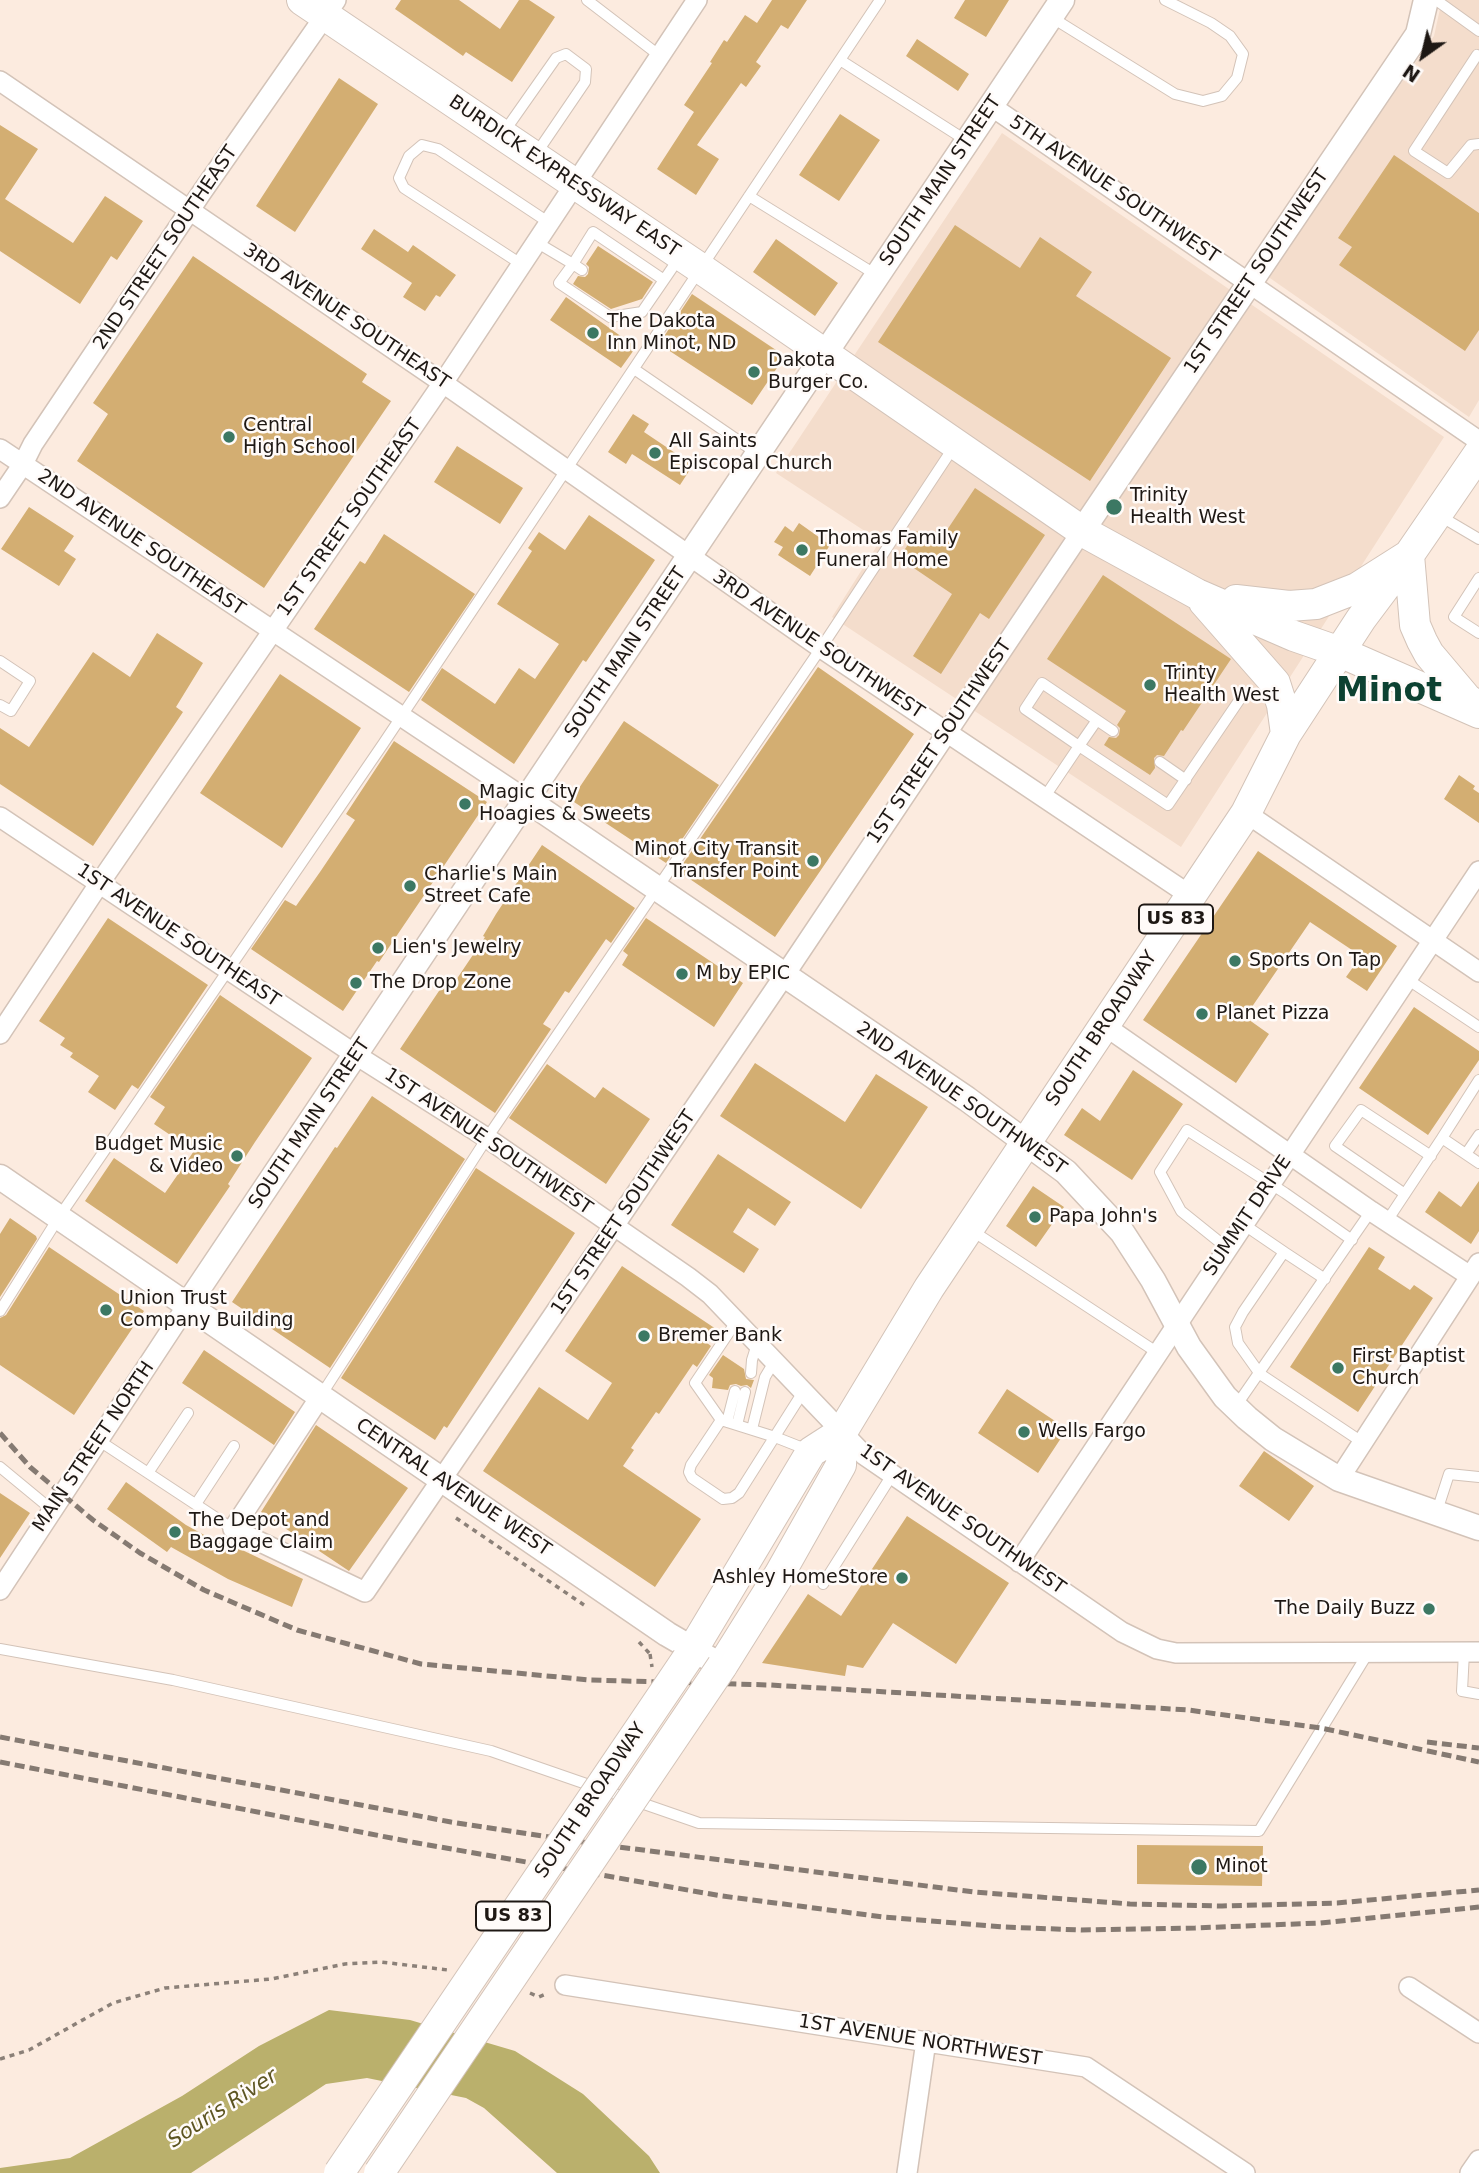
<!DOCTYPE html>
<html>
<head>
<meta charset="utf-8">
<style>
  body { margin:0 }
  #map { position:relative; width:1479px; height:2173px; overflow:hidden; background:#fcebdf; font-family:"DejaVu Sans",sans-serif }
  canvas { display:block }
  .north { position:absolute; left:1388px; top:21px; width:70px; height:70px; -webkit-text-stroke:5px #fffbf9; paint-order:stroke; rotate:214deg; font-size:19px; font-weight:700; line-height:28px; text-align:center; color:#1e1814 }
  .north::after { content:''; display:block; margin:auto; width:24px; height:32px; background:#1e1814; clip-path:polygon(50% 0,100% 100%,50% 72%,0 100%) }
</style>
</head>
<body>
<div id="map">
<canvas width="1479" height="2173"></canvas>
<div class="north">N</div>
</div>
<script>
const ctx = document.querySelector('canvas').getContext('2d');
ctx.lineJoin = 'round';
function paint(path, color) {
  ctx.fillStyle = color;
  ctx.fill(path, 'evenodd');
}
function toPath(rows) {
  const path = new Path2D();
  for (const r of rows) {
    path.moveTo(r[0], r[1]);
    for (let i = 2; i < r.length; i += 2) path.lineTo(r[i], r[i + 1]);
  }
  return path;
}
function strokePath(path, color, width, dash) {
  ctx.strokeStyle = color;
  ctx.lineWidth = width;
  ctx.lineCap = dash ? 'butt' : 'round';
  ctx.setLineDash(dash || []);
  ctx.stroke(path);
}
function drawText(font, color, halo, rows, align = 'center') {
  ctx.font = font + ' "DejaVu Sans",sans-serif';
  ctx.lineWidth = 5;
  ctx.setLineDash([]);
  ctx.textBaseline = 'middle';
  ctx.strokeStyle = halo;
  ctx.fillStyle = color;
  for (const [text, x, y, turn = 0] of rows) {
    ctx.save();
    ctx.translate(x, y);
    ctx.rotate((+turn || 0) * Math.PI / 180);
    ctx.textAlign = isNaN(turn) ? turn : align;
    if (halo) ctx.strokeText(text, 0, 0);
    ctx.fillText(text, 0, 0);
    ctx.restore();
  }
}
const built = toPath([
  [1442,0,1479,0,1479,400,1469,417,1267,276,1434,36],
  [1002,133,1444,437,1181,847,832,617,880,541,776,473]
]);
const water = toPath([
  [329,2010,410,2020,515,2051,583,2094,649,2156,660,2173,557,2173,484,2108,466,2098,367,2078,326,2084,191,2173,0,2173,0,2168,70,2158,182,2096,259,2046]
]);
const building = toPath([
  [401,0,459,0,500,29,519,0,529,0,555,17,512,82,466,52,463,56,395,9],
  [772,0,807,0,788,29,781,25,756,62,761,66,746,87,741,83,697,145,719,159,696,195,657,169,694,112,684,105,712,63,710,62,724,40,727,42,745,15,757,23],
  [965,0,1009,0,986,37,954,18],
  [917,39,969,74,958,91,906,56],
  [339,78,378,104,295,232,256,206],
  [840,114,880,140,839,201,799,175],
  [0,125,38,149,5,199,73,243,105,196,143,221,117,260,111,256,80,304,0,251],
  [1394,155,1479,213,1479,330,1465,351,1339,265,1352,247,1338,238],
  [955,225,1020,268,1040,237,1092,272,1076,296,1171,358,1090,481,878,342],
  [374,229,408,252,413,245,456,275,440,297,436,295,425,311,403,297,412,283,361,249],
  [776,239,838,283,815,316,753,272],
  [598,246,653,282,642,299,611,309,573,284,578,276,585,277,588,274,589,267,586,264],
  [193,256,367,374,362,382,391,401,264,588,77,461,108,414,93,403],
  [692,294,785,356,752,405,659,344],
  [566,297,636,347,621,368,550,320],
  [633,414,649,424,644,432,693,465,680,485,632,454,626,464,608,452],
  [457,446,523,488,500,524,434,482],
  [975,488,1045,535,989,619,980,613,941,674,913,656,952,594,899,558,917,531,937,545],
  [29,507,74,536,64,551,76,559,59,586,1,549],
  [589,515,655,560,586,662,583,660,514,764,421,700,442,668,495,704,519,668,535,679,559,644,497,604,532,551,528,548,539,532,565,550],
  [799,523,830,545,810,576,778,555,783,547,774,542,785,526,793,532],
  [384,534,475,594,409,692,314,629,360,561,365,564],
  [1103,575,1231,659,1183,731,1181,730,1164,756,1157,755,1154,758,1155,768,1150,775,1104,745,1109,737,1116,738,1119,735,1120,728,1117,725,1126,711,1047,659],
  [157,633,203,663,176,707,183,712,93,846,0,784,0,728,29,747,93,652,130,677],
  [818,667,914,734,775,937,678,871],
  [280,674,361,728,282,848,200,793],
  [624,721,719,785,666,863,571,800],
  [394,741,487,802,379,962,377,961,343,1011,251,949,285,900,296,906,320,872,355,820,346,814],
  [1459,775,1475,786,1473,789,1479,793,1479,823,1444,799],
  [542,845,635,908,611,943,606,939,569,993,565,991,543,1024,551,1029,495,1113,400,1049,445,982,452,986,485,937,483,936,496,914],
  [1258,851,1397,946,1367,991,1346,977,1361,956,1310,922,1245,1017,1269,1034,1236,1083,1143,1020],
  [108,918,208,985,138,1089,132,1085,115,1110,88,1092,99,1076,70,1057,73,1053,60,1045,65,1038,39,1021],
  [646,918,743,983,714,1027,622,965,628,955,623,951],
  [220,995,312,1058,255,1142,228,1184,230,1186,177,1264,85,1201,114,1158,165,1193,194,1151,154,1124,165,1107,150,1097],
  [1414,1007,1479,1051,1479,1060,1428,1135,1359,1088],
  [755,1063,845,1122,876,1074,928,1107,861,1209,720,1116],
  [547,1064,595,1098,603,1087,650,1119,606,1184,509,1118],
  [1133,1070,1183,1104,1132,1180,1064,1135,1082,1108,1100,1121],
  [372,1096,465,1159,330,1368,232,1302,335,1147,337,1148],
  [718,1154,791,1202,775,1226,748,1208,733,1232,759,1249,744,1273,671,1225],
  [476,1168,575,1233,447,1428,444,1426,435,1440,341,1378],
  [1479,1181,1479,1231,1471,1244,1425,1212,1439,1191,1461,1207],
  [1033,1186,1064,1207,1036,1247,1006,1226],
  [10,1218,36,1236,37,1239,0,1297,0,1234],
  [49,1247,144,1311,74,1415,0,1365,0,1318,6,1315],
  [1369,1247,1385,1257,1378,1269,1410,1290,1414,1285,1433,1298,1358,1412,1290,1367],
  [622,1266,716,1329,707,1343,711,1346,697,1367,693,1364,659,1414,656,1412,631,1448,634,1450,623,1466,701,1519,655,1587,483,1471,539,1387,588,1420,612,1383,565,1351],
  [204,1350,295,1412,274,1445,182,1383],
  [723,1355,744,1369,746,1379,754,1380,751,1388,747,1385,741,1386,736,1384,730,1385,728,1390,712,1388,713,1378,709,1375],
  [1007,1389,1067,1429,1038,1473,978,1433],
  [316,1425,408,1488,349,1571,261,1512],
  [1264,1451,1314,1486,1289,1521,1239,1486],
  [126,1482,186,1525,237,1553,238,1548,303,1579,292,1607,228,1579,171,1547,167,1552,107,1509],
  [0,1493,30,1513,0,1558],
  [907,1516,1009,1583,956,1664,893,1623,863,1668,847,1665,845,1676,762,1663,808,1594,841,1616],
  [1137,1845,1263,1846,1262,1886,1137,1884]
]);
const path = toPath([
  [456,1518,584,1605],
  [639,1642,650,1654],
  [530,1993,539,1997,548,1993],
  [0,2059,29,2050,113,2003,165,1988,271,1979,345,1964,381,1962,448,1970]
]);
const service = toPath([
  [587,0,660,56],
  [1436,0,1479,31],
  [1051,17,1175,94,1203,101,1222,96,1237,78,1243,54,1230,36,1211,23,1165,0],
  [1479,56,1477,55,1414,151,1448,173,1471,145,1479,144],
  [840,60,967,141],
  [504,132,556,58,566,54,586,69,585,82,536,154],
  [749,196,878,276],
  [536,242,573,264,593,232,664,280,642,312,610,317,559,283,573,264,582,270],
  [521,264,404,188,399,178,409,156,422,145,438,149,548,222],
  [664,280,679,258],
  [634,369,758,454],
  [1440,516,1479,539],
  [1479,578,1454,617,1479,633],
  [0,661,30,681,11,711,0,705],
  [1097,720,1079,746,1168,805,1240,699],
  [1160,762,1186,780],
  [1044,798,1079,746,1025,709,1042,683,1113,731],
  [1407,979,1479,1027],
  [1479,1080,1442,1138,1479,1163],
  [1466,1154,1479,1135],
  [1405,1194,1335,1146,1361,1110,1431,1156],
  [1387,1221,1442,1138],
  [1243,1224,1284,1252],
  [971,1230,1158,1353],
  [1227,1248,1181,1211,1160,1172,1187,1130,1285,1193,1352,1240],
  [1325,1279,1284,1252,1243,1312,1235,1327,1238,1343,1260,1374,1362,1442],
  [0,1311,59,1217,383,744,880,0],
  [736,1322,695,1383,721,1420,775,1437,808,1450],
  [751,1373,752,1360,757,1344],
  [320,1397,487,1138,821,648,955,445],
  [1236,1406,1371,1211],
  [721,1420,691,1465,689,1472,692,1478,723,1499,732,1498,739,1493,803,1392],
  [727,1422,735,1391],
  [737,1425,745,1392],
  [752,1429,765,1377,774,1362],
  [98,1440,233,1529],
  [0,1467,52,1510],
  [148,1473,188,1413],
  [196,1504,234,1446],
  [1437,1511,1449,1474,1479,1477],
  [823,1584,892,1475],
  [0,1649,173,1680,491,1751,699,1823,1259,1831,1368,1653],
  [1464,1652,1462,1691,1479,1694]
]);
const minor = toPath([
  [0,81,443,383,821,648,1191,896],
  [991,106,1479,441],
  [0,449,527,800],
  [0,498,23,464,33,444,202,192,336,0],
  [1246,813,1479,972],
  [0,817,356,1055,487,1138,688,1277,710,1294,864,1455,1122,1632,1157,1649,1176,1653,1479,1652],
  [1105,1026,1371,1211,1470,1276],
  [0,1034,99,884,443,383,697,0],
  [320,1397,233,1529,365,1592,784,976,1082,531],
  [1339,1479,1479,1263],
  [1019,1562,1479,871],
  [0,1590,188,1304],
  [565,1985,1086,2067,1245,2173],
  [1409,1987,1479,2033],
  [907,2173,926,2041],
  [1470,2173,1479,2160]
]);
const tertiary = toPath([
  [1082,531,1418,34,1426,0],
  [527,800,967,1099,1066,1172,1122,1232,1153,1280,1189,1347,1225,1397,1247,1418,1273,1439,1339,1479,1479,1528],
  [0,1177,667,1634,722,1666],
  [188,1304,1062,0]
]);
const primary = toPath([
  [302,0,700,268,1082,531,1197,594,1294,636,1340,652,1479,713],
  [1236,600,1289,606,1316,604,1357,588,1409,555,1415,625,1422,641,1429,654,1467,699,1477,706],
  [1204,602,1275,683,1282,705,1286,734],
  [687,1659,811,1452,842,1432,929,1288,1246,813,1286,734,1361,619,1409,555,1479,453],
  [722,1666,779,1575,841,1465,842,1432]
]);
const rail = toPath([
  [0,1433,30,1467,93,1520,140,1553,204,1590,297,1630,421,1664,590,1680,770,1685,1188,1710,1321,1728,1479,1762],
  [0,1737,451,1822,595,1844,974,1892,1130,1904,1222,1906,1337,1903,1479,1890],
  [1427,1742,1479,1748],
  [0,1762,417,1843,722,1896,883,1917,1004,1927,1081,1930,1195,1928,1320,1923,1479,1907]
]);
const pathBridge = toPath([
  [650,1654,652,1667]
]);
const primaryBridge = toPath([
  [339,2173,687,1659],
  [379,2173,722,1666]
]);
const markers = [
  [593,333,7,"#3c7863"],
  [754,372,7,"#3c7863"],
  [229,437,7,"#3c7863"],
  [655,453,7,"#3c7863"],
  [1114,507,9,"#3c7863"],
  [802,550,7,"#3c7863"],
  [1150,685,7,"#3c7863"],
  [465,804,7,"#3c7863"],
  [813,861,7,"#3c7863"],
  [410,886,7,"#3c7863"],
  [378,948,7,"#3c7863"],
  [1235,961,7,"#3c7863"],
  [682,974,7,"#3c7863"],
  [356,983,7,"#3c7863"],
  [1202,1014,7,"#3c7863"],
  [237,1156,7,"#3c7863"],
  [1035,1217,7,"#3c7863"],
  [106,1310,7,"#3c7863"],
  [644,1336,7,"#3c7863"],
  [1338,1368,7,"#3c7863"],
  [1024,1432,7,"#3c7863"],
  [175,1532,7,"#3c7863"],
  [902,1578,7,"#3c7863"],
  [1429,1609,7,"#3c7863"],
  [1199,1867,9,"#3c7863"]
];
const shields = [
  [1176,919,74],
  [513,1916,74]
];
const shieldNames = [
  ["US 83",1176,919],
  ["US 83",513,1916]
];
const streetNames = [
  ["BURDICK EXPRESSWAY EAST",564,177,34],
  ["SOUTH MAIN STREET",941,181,-56],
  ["5TH AVENUE SOUTHWEST",1114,190,34],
  ["2ND STREET SOUTHEAST",166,248,-56],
  ["1ST STREET SOUTHWEST",1257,272,-56],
  ["3RD AVENUE SOUTHEAST",346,317,34],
  ["1ST STREET SOUTHEAST",350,518,-55],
  ["2ND AVENUE SOUTHEAST",141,543,34],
  ["3RD AVENUE SOUTHWEST",818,645,34],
  ["SOUTH MAIN STREET",626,653,-56],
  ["1ST STREET SOUTHWEST",940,742,-56],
  ["1ST AVENUE SOUTHEAST",178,936,34],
  ["SOUTH BROADWAY",1102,1029,-56],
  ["2ND AVENUE SOUTHWEST",961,1099,35],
  ["SOUTH MAIN STREET",310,1124,-56],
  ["1ST AVENUE SOUTHWEST",488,1142,34],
  ["1ST STREET SOUTHWEST",624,1213,-56],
  ["SUMMIT DRIVE",1248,1216,-56],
  ["MAIN STREET NORTH",94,1447,-56],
  ["CENTRAL AVENUE WEST",453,1488,34],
  ["1ST AVENUE SOUTHWEST",962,1520,35],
  ["SOUTH BROADWAY",591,1801,-56],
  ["1ST AVENUE NORTHWEST",920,2041,9]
];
const poiNames = [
  ["The Dakota",607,322],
  ["Inn Minot, ND",607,344],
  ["Dakota",768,361],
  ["Burger Co.",768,383],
  ["Central",243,426],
  ["High School",243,448],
  ["All Saints",669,442],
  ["Episcopal Church",669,464],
  ["Trinity",1130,496],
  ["Health West",1130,518],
  ["Thomas Family",816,539],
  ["Funeral Home",816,561],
  ["Trinty",1164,674],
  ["Health West",1164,696],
  ["Magic City",479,793],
  ["Hoagies & Sweets",479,815],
  ["Minot City Transit",799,850,"right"],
  ["Transfer Point",799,872,"right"],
  ["Charlie's Main",424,875],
  ["Street Cafe",424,897],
  ["Lien's Jewelry",392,948],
  ["Sports On Tap",1249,961],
  ["M by EPIC",696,974],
  ["The Drop Zone",370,983],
  ["Planet Pizza",1216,1014],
  ["Budget Music",223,1145,"right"],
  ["& Video",223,1167,"right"],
  ["Papa John's",1049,1217],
  ["Union Trust",120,1299],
  ["Company Building",120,1321],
  ["Bremer Bank",658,1336],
  ["First Baptist",1352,1357],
  ["Church",1352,1379],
  ["Wells Fargo",1038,1432],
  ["The Depot and",189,1521],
  ["Baggage Claim",189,1543],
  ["Ashley HomeStore",888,1578,"right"],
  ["The Daily Buzz",1415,1609,"right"],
  ["Minot",1215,1867]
];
const waterNames = [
  ["Souris River",223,2109,-33]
];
const townNames = [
  ["Minot",1389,692]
];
paint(built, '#f4ddcc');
paint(water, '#bab06c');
paint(building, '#d3ae72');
strokePath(service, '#d3c3b8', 12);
strokePath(minor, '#d3c3b8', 22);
strokePath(tertiary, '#d3c3b8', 27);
strokePath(primary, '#d3c3b8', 32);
strokePath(path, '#8b8078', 3.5, [5, 5]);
strokePath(service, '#fff', 10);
strokePath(minor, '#fff', 19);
strokePath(tertiary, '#fff', 24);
strokePath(primary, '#fff', 30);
strokePath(rail, '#857a72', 5, [10, 5]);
strokePath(primaryBridge, '#d3c3b8', 32, []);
strokePath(pathBridge, '#8b8078', 3.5, [5, 5]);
strokePath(primaryBridge, '#fff', 30);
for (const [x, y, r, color] of markers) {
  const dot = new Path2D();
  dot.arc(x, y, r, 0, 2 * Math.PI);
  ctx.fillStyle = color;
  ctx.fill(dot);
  strokePath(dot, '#fffbf9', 2.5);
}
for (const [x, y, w] of shields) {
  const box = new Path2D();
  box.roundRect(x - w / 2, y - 14.5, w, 29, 5);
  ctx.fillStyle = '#fffbf9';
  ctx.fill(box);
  strokePath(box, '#1e1814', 2);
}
drawText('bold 18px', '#1e1814', null, shieldNames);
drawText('19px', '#1e1814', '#fffbf9', streetNames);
drawText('19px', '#1e1814', '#fffbf9', poiNames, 'left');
drawText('italic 21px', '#5d5522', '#fffbf9', waterNames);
drawText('bold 33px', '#0d4131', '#fffbf9', townNames);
</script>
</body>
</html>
